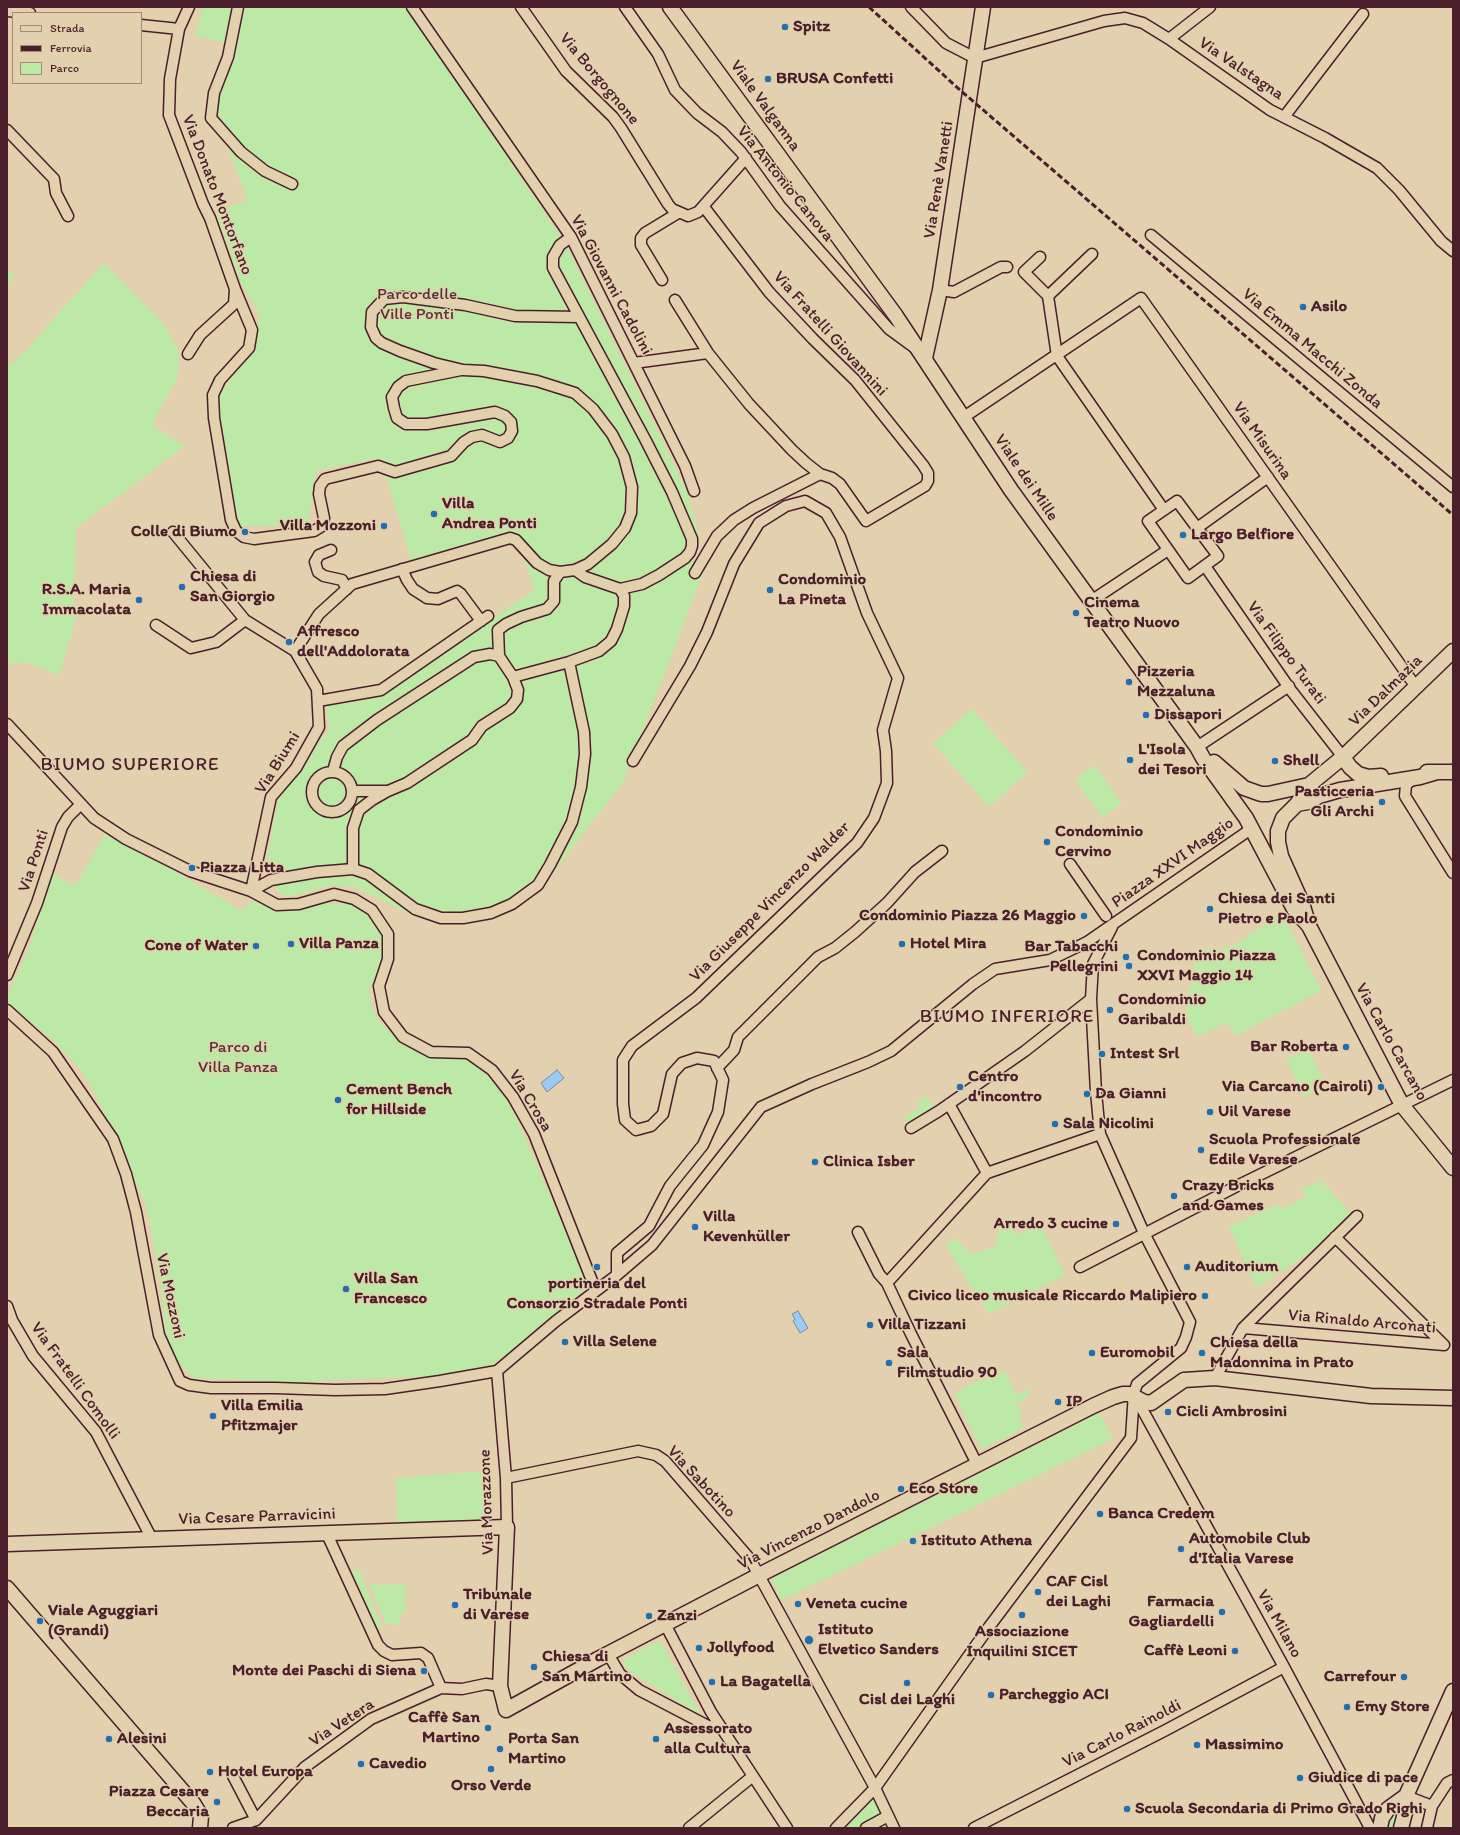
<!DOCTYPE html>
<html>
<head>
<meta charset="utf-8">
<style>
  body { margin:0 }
  #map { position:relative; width:1460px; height:1835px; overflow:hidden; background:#e3d0ae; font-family:Itim,sans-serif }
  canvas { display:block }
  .frame { position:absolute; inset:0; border:8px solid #4a1f2b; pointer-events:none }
  .legend { position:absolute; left:12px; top:12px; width:130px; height:72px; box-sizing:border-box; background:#e3d0ae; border:1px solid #a6897a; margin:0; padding:5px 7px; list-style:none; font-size:12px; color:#4a1f2b }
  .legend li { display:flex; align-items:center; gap:8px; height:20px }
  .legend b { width:20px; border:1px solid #a6897a }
</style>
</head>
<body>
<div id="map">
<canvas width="1460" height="1835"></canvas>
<div class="frame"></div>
<ul class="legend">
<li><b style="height:5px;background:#e3d0ae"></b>Strada</li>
<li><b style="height:5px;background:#4a1f2b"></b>Ferrovia</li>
<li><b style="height:11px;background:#bde9a7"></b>Parco</li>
</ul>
</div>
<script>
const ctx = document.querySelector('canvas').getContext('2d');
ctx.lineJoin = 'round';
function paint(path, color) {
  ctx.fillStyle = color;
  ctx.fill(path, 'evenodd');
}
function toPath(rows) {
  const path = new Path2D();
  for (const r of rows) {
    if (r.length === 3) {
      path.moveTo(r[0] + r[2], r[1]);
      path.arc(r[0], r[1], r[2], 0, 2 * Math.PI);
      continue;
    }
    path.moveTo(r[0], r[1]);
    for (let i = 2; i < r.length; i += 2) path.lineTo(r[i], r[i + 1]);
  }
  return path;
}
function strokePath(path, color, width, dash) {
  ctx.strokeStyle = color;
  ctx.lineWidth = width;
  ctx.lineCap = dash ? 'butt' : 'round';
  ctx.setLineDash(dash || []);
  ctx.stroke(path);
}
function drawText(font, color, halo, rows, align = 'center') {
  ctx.font = font + ' Itim,sans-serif';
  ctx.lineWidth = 3;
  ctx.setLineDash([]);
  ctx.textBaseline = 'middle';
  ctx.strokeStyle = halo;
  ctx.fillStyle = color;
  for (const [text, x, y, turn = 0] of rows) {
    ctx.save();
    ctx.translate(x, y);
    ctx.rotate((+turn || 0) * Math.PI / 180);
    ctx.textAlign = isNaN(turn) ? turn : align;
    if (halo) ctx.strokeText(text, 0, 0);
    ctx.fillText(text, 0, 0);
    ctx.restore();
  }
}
const green = toPath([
  [203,7,407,7,566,245,688,493,699,536,694,561,706,566,622,784,543,886,507,911,477,920,451,924,416,917,355,887,333,885,289,897,278,892,271,880,266,864,278,800,329,729,326,706,384,693,534,590,519,540,414,570,389,485,377,458,317,471,307,526,237,526,217,398,254,348,259,314,240,281,216,211,248,200,212,109,236,45,195,36],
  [104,263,161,321,180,352,177,380,155,417,154,426,185,446,76,528,74,627,59,675,25,662,7,664,7,365,15,362],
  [7,270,15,275,7,287],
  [972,709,1028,772,989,807,933,743],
  [1094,765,1122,803,1103,818,1075,780],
  [107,831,242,911,258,896,275,909,287,911,303,910,323,901,336,904,352,902,365,910,377,923,381,936,388,934,388,959,369,989,372,1006,378,1019,385,1028,416,1050,433,1056,455,1055,476,1061,492,1075,515,1115,589,1286,502,1358,490,1366,443,1376,292,1382,193,1378,178,1362,166,1337,161,1288,147,1207,97,1098,80,1068,54,1041,7,1003,7,996,29,948,52,873,75,886],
  [1282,913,1321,991,1235,1036,1227,1022,1197,1037,1186,1014,1188,993,1194,976,1194,960,1202,948,1216,951,1236,944],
  [1308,1049,1326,1085,1304,1097,1286,1060],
  [926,1096,937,1111,908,1128,905,1116,920,1107,917,1102],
  [1321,1180,1351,1214,1327,1240,1257,1288,1229,1227,1278,1204,1281,1209,1306,1197,1302,1189],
  [1009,1217,1016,1235,1041,1225,1065,1275,988,1314,946,1246,955,1238,973,1254,994,1247,999,1231],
  [1004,1370,1017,1395,1028,1389,1030,1396,1016,1404,1022,1415,1019,1418,1024,1428,984,1448,981,1448,954,1394,981,1379,983,1381],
  [1099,1413,1113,1439,782,1600,771,1579],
  [488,1471,489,1523,397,1526,396,1478],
  [359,1569,382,1628,373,1628,348,1571,353,1572],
  [406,1584,406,1613,399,1614,400,1625,386,1624,369,1585],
  [660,1640,701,1715,629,1671,622,1660],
  [867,1795,879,1805,884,1816,861,1828,837,1828],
  [1394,1813,1396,1814,1394,1828,1385,1828,1388,1819]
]);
const water = toPath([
  [557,1070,564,1078,547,1092,541,1083,557,1070],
  [798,1311,808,1328,800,1333,793,1321,795,1319,792,1314,798,1311]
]);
const street = toPath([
  [238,7,228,57,214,93,211,118,241,152,265,171,292,184],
  [412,7,571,237,685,466,694,491],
  [521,7,566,71,613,117,621,128,668,204,672,209,688,216,698,212,746,158],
  [625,7,658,54,675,90,697,113,722,132,741,152,780,206,889,329,915,348],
  [911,7,946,43,975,58,1104,21,1125,18,1143,23,1169,39,1270,110,1325,138,1377,168,1399,190,1441,241,1453,251],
  [7,11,30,13],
  [141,25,179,29],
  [1169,39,1210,7],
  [1284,117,1363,14],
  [7,130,54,179,56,193,68,216],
  [1151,235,1453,487],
  [571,237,560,245,553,257,553,268,645,439,672,492,692,539,692,546,690,552,685,558,659,575,642,584,620,589],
  [1040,257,1024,272,1048,296,1057,356,1164,510],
  [662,280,641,245,641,238,645,233,678,213],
  [235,289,252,330,249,348,220,380,213,395,214,418,231,520,236,531,244,537,254,539,314,531,322,526,324,518,319,494,320,486,325,479,378,466,395,472,451,456,464,442,472,437,482,435,500,442,508,438,512,431,511,422,505,416,495,412,427,424,406,424,397,418,394,408,392,397,398,387,406,381,461,370],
  [940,290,954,292,1001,267,1007,267],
  [1048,296,1092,254],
  [675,300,708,353,749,404,792,450,806,463,820,474,832,478,840,484,866,521,925,486,928,481,928,473,923,465,855,380,813,339,769,292,704,207],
  [188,354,200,335,234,304,235,289,210,218,203,204,169,115,170,79,179,29,189,7],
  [634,363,708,353],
  [964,417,1141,298,1416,687],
  [1177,501,1218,556,1188,578,1148,521,1177,501],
  [1197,528,1268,477],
  [173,532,245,620],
  [331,550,319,555,315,562,318,572,324,576,342,580,347,589],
  [1205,566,1290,689,1343,757],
  [402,569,407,580,413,589,427,598,438,599,457,591,461,594,481,621],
  [695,573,717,536,734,520,753,508,820,474],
  [1091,601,1168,550],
  [156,625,191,648,216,642,245,620,295,651,317,689,319,727,296,768,271,797,251,891],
  [295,651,319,614,352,584,510,538,516,540,537,563,549,570,560,572,575,570,588,564,612,544,625,528,631,513,632,487,624,457,612,434,593,409,575,393,537,381,484,371,463,370,434,363,400,351,382,343,376,338,371,327,372,312,384,299,403,297,465,305,515,316,579,317],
  [513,677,499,656,498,630,506,624,521,617,547,609,554,601,554,581,560,572],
  [318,701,381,690,488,616],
  [7,724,94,818,126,839,190,871,251,891,277,905,299,904,334,894,354,899,372,910,388,934,388,959,379,986,384,1012,403,1037,431,1052,468,1053,492,1070,513,1097,534,1134,596,1291],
  [1197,747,1289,686],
  [333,771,337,757,343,746,377,720,474,657,490,654,499,656],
  [332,792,20],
  [1413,779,1406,785,1405,796,1453,873],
  [352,791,388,791,407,783,472,740,482,726,510,708,517,699,518,690,513,677,569,662,599,651,611,641,617,629,624,606,624,596,620,589,585,577,575,570],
  [1070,864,1106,916],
  [353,869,353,828,359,810,372,800,386,792],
  [251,891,271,880,317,872,353,869,368,874,415,909,441,918,463,918,491,913,512,904,538,885,550,865,572,822,581,787,585,754,584,732,569,662],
  [7,975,37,903,62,827,68,817,81,804],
  [7,1010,53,1052,113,1139,126,1174,136,1212,159,1335,180,1381,189,1385,211,1388,276,1388,335,1390,385,1389,440,1381,497,1371,556,1321,617,1275,652,1245,761,1107,812,1084,868,1062,891,1051,973,984,995,969,1050,960,1087,942,1251,829],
  [717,1068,734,1050,738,1037,818,957,835,948,855,932,887,903,915,872,942,851],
  [949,1104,987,1173],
  [911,1128,939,1111,1025,1051,1091,999],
  [858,1232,879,1274,887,1283,911,1334,977,1464],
  [1335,1237,1444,1345],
  [1080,1267,1241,1184,1453,1080],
  [617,1275,617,1253,649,1226,670,1186,703,1145,718,1112,723,1080,714,1061,697,1058,682,1063,672,1074,663,1114,651,1126,636,1130,625,1120,623,1104,623,1060,632,1046,696,998,857,843,874,818,887,783,886,751,883,730,898,678,867,613,840,537,826,513,805,501,786,506,759,523,734,564,707,632,690,666,633,761],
  [887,1283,987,1173,1100,1134],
  [7,1306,12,1320,33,1356,96,1432,152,1539],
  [1243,1328,1444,1345],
  [497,1371,506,1478,507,1527],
  [1215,1378,1243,1328,1357,1216],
  [1136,1398,1284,1667,1370,1828],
  [506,1478,638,1451,656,1455,665,1461,750,1559,875,1788,894,1828],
  [326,1532,378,1645,384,1651,392,1655,421,1653,428,1658,441,1688],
  [665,1624,711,1712,787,1828],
  [608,1654,620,1674,639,1690,708,1726,721,1727],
  [233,1776,256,1820],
  [1406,1796,1432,1806],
  [233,1828,256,1820,305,1767,371,1719,441,1688,462,1689,486,1684,500,1686],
  [689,1828,753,1776],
  [836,1828,875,1788,989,1627,1131,1438,1134,1393,1137,1384,1181,1348,1186,1337,1190,1322,1144,1233,1100,1134,1096,1092,1091,999,1093,964,1112,927],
  [866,1828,888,1816],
  [974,1828,1166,1730,1284,1667],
  [1427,1828,1432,1806,1447,1783,1453,1780]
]);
const secondary = toPath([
  [670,7,896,316,1011,490,1197,747,1203,758,1246,818,1294,909,1309,926],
  [925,358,940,290,983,7],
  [1453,651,1343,757,1309,785,1297,804,1283,818,1278,831,1278,842,1281,856,1302,903,1309,926,1402,1105,1453,1168],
  [1343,757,1350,767,1358,774,1368,777,1381,776],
  [1214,762,1244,788,1261,794,1268,794,1309,785],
  [1427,772,1453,772],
  [1297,804,1308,802,1319,796,1340,790,1420,777,1437,772],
  [7,1544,507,1527,500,1686,506,1710,598,1659,769,1570,1093,1406,1113,1397,1123,1394,1129,1394,1144,1402,1151,1403,1184,1380,1215,1378,1371,1396,1453,1398],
  [7,1588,193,1803,201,1816,200,1828],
  [1380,1828,1382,1818,1388,1809,1406,1796],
  [1401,1828,1406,1809,1406,1796,1453,1691]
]);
const rail = toPath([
  [869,7,960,90,1453,515]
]);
const markers = [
  [785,27,4,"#1f6fb2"],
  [768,79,4,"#1f6fb2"],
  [1303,307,4,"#1f6fb2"],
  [434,514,4,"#1f6fb2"],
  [384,526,4,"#1f6fb2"],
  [245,532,4,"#1f6fb2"],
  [1183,535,4,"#1f6fb2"],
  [182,587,4,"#1f6fb2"],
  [770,590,4,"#1f6fb2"],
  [139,600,4,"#1f6fb2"],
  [1076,613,4,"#1f6fb2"],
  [289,642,4,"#1f6fb2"],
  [1129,682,4,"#1f6fb2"],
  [1146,715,4,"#1f6fb2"],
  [1130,760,4,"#1f6fb2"],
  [1275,761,4,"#1f6fb2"],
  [1382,802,4,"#1f6fb2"],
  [1047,842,4,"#1f6fb2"],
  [192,868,4,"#1f6fb2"],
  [1210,909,4,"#1f6fb2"],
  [1084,916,4,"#1f6fb2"],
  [291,944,4,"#1f6fb2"],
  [902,944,4,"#1f6fb2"],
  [256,946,4,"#1f6fb2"],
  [1126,957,4,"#1f6fb2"],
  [1129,966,4,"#1f6fb2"],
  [1110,1010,4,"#1f6fb2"],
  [1346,1047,4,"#1f6fb2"],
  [1102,1054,4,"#1f6fb2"],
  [960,1087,4,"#1f6fb2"],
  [1381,1087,4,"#1f6fb2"],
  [1087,1094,4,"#1f6fb2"],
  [338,1100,4,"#1f6fb2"],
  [1210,1112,4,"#1f6fb2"],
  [1055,1124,4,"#1f6fb2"],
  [1201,1150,4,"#1f6fb2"],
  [815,1162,4,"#1f6fb2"],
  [1174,1196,4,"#1f6fb2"],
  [1116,1224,4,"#1f6fb2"],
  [695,1227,4,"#1f6fb2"],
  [597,1267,4,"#1f6fb2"],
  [1187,1267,4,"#1f6fb2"],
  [346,1289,4,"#1f6fb2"],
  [1205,1296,4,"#1f6fb2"],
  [870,1325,4,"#1f6fb2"],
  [565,1342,4,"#1f6fb2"],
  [1092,1353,4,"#1f6fb2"],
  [1202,1353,4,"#1f6fb2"],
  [889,1363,4,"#1f6fb2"],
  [1058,1402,4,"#1f6fb2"],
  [1168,1412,4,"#1f6fb2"],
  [213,1416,4,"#1f6fb2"],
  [901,1489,4,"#1f6fb2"],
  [1100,1514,4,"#1f6fb2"],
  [913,1541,4,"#1f6fb2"],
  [1181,1549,4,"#1f6fb2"],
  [1038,1592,4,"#1f6fb2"],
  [798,1604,4,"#1f6fb2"],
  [455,1605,4,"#1f6fb2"],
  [1222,1612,4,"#1f6fb2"],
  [1022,1615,4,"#1f6fb2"],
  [649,1616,4,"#1f6fb2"],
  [40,1621,4,"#1f6fb2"],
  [809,1640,5,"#1f6fb2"],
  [699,1648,4,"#1f6fb2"],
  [1235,1651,4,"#1f6fb2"],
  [534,1667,4,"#1f6fb2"],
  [424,1671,4,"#1f6fb2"],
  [1404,1677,4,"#1f6fb2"],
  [712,1682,4,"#1f6fb2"],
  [907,1683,4,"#1f6fb2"],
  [991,1695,4,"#1f6fb2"],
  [1347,1707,4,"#1f6fb2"],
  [488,1728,4,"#1f6fb2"],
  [109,1739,4,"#1f6fb2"],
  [656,1739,4,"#1f6fb2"],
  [1197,1745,4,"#1f6fb2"],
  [500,1749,4,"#1f6fb2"],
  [361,1764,4,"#1f6fb2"],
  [491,1769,4,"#1f6fb2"],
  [210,1772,4,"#1f6fb2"],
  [1300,1778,4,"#1f6fb2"],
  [217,1802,4,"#1f6fb2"],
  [1127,1809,4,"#1f6fb2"]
];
const poiNames = [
  ["Spitz",793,27],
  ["BRUSA Confetti",776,79],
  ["Asilo",1311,307],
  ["Villa",442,504],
  ["Andrea Ponti",442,524],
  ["Villa Mozzoni",376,526,"right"],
  ["Colle di Biumo",237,532,"right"],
  ["Largo Belfiore",1191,535],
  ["Chiesa di",190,577],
  ["San Giorgio",190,597],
  ["Condominio",778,580],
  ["La Pineta",778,600],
  ["R.S.A. Maria",131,590,"right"],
  ["Immacolata",131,610,"right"],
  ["Cinema",1084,603],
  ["Teatro Nuovo",1084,623],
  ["Affresco",297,632],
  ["dell'Addolorata",297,652],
  ["Pizzeria",1137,672],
  ["Mezzaluna",1137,692],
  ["Dissapori",1154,715],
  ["L'Isola",1138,750],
  ["dei Tesori",1138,770],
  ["Shell",1283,761],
  ["Pasticceria",1374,792,"right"],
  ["Gli Archi",1374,812,"right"],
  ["Condominio",1055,832],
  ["Cervino",1055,852],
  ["Piazza Litta",200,868],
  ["Chiesa dei Santi",1218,899],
  ["Pietro e Paolo",1218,919],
  ["Condominio Piazza 26 Maggio",1076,916,"right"],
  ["Villa Panza",299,944],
  ["Hotel Mira",910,944],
  ["Cone of Water",248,946,"right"],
  ["Bar Tabacchi",1118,947,"right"],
  ["Pellegrini",1118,967,"right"],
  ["Condominio Piazza",1137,956],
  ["XXVI Maggio 14",1137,976],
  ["Condominio",1118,1000],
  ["Garibaldi",1118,1020],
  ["Bar Roberta",1338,1047,"right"],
  ["Intest Srl",1110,1054],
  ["Centro",968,1077],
  ["d'incontro",968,1097],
  ["Via Carcano (Cairoli)",1373,1087,"right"],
  ["Cement Bench",346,1090],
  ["for Hillside",346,1110],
  ["Da Gianni",1095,1094],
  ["Uil Varese",1218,1112],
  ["Sala Nicolini",1063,1124],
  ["Scuola Professionale",1209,1140],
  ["Edile Varese",1209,1160],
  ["Clinica Isber",823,1162],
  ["Crazy Bricks",1182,1186],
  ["and Games",1182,1206],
  ["Villa",703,1217],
  ["Kevenhüller",703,1237],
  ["Arredo 3 cucine",1108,1224,"right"],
  ["Auditorium",1195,1267],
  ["Villa San",354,1279],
  ["Francesco",354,1299],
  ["portineria del",597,1284,"center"],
  ["Consorzio Stradale Ponti",597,1304,"center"],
  ["Civico liceo musicale Riccardo Malipiero",1197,1296,"right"],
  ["Villa Tizzani",878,1325],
  ["Villa Selene",573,1342],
  ["Chiesa della",1210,1343],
  ["Madonnina in Prato",1210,1363],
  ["Sala",897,1353],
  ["Filmstudio 90",897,1373],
  ["Euromobil",1100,1353],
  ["IP",1066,1402],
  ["Villa Emilia",221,1406],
  ["Pfitzmajer",221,1426],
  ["Cicli Ambrosini",1176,1412],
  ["Eco Store",909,1489],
  ["Banca Credem",1108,1514],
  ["Automobile Club",1189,1539],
  ["d'Italia Varese",1189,1559],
  ["Istituto Athena",921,1541],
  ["CAF Cisl",1046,1582],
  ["dei Laghi",1046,1602],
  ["Tribunale",463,1595],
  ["di Varese",463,1615],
  ["Farmacia",1214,1602,"right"],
  ["Gagliardelli",1214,1622,"right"],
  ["Veneta cucine",806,1604],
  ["Viale Aguggiari",48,1611],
  ["(Grandi)",48,1631],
  ["Zanzi",657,1616],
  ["Istituto",818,1630],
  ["Elvetico Sanders",818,1650],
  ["Associazione",1022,1632,"center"],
  ["Inquilini SICET",1022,1652,"center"],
  ["Jollyfood",707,1648],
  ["Caffè Leoni",1227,1651,"right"],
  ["Chiesa di",542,1657],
  ["San Martino",542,1677],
  ["Monte dei Paschi di Siena",416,1671,"right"],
  ["Carrefour",1396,1677,"right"],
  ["La Bagatella",720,1682],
  ["Parcheggio ACI",999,1695],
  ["Cisl dei Laghi",907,1700,"center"],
  ["Emy Store",1355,1707],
  ["Caffè San",480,1718,"right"],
  ["Martino",480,1738,"right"],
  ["Assessorato",664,1729],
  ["alla Cultura",664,1749],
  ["Alesini",117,1739],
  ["Porta San",508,1739],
  ["Martino",508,1759],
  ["Massimino",1205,1745],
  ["Cavedio",369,1764],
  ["Hotel Europa",218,1772],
  ["Giudice di pace",1308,1778],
  ["Orso Verde",491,1786,"center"],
  ["Piazza Cesare",209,1792,"right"],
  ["Beccaria",209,1812,"right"],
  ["Scuola Secondaria di Primo Grado Righi",1135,1809]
];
const streetNames = [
  ["Via Valstagna",1241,69,34],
  ["Via Borgognone",599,79,50],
  ["Viale Valganna",765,106,54],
  ["Via Renè Vanetti",939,180,-81],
  ["Via Antonio Canova",785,184,51],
  ["Via Donato Montorfano",217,195,69],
  ["Via Giovanni Cadolini",611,285,62],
  ["Via Fratelli Giovannini",830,334,48],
  ["Via Emma Macchi Zonda",1312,349,40],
  ["Via Misurina",1262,441,55],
  ["Viale dei Mille",1026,478,56],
  ["Via Filippo Turati",1286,653,54],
  ["Via Dalmazia",1386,691,-44],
  ["Via Biumi",278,763,-58],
  ["Via Ponti",34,861,-72],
  ["Piazza XXVI Maggio",1173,863,-35],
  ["Via Giuseppe Vincenzo Walder",770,902,-45],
  ["Via Carlo Carcano",1391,1042,61],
  ["Via Crosa",530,1101,59],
  ["Via Mozzoni",170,1296,78],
  ["Via Rinaldo Arconati",1362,1322,5],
  ["Via Fratelli Comolli",75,1381,54],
  ["Via Sabotino",701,1482,47],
  ["Via Morazzone",487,1502,-92],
  ["Via Cesare Parravicini",257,1517,-2],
  ["Via Vincenzo Dandolo",809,1530,-27],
  ["Via Milano",1279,1624,61],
  ["Via Vetera",342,1723,-33],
  ["Via Carlo Rainoldi",1122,1734,-27]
];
const parkNames = [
  ["Parco delle",417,295],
  ["Ville Ponti",417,315],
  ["Parco di",238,1048],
  ["Villa Panza",238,1068]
];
const quarterNames = [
  ["BIUMO SUPERIORE",130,765],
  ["BIUMO INFERIORE",1007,1017]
];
paint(green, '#bde9a7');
paint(water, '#9bcaf7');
strokePath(water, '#7b86a5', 1);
strokePath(street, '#4a1f2b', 13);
strokePath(secondary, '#4a1f2b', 17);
strokePath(street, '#e3d0ae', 10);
strokePath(secondary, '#e3d0ae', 14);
strokePath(rail, '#4a1f2b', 3, [6, 3]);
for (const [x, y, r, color] of markers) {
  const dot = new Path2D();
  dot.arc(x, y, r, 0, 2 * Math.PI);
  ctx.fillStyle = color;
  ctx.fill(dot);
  strokePath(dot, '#e3d0ae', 1.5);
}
drawText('bold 17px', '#4a1f2b', '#e3d0ae', poiNames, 'left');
drawText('17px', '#4a1f2b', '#e3d0ae', streetNames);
drawText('17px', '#563337', '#e3d0ae', parkNames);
ctx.letterSpacing = '1px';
drawText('19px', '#4a1f2b', '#e3d0ae', quarterNames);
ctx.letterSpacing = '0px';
</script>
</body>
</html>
